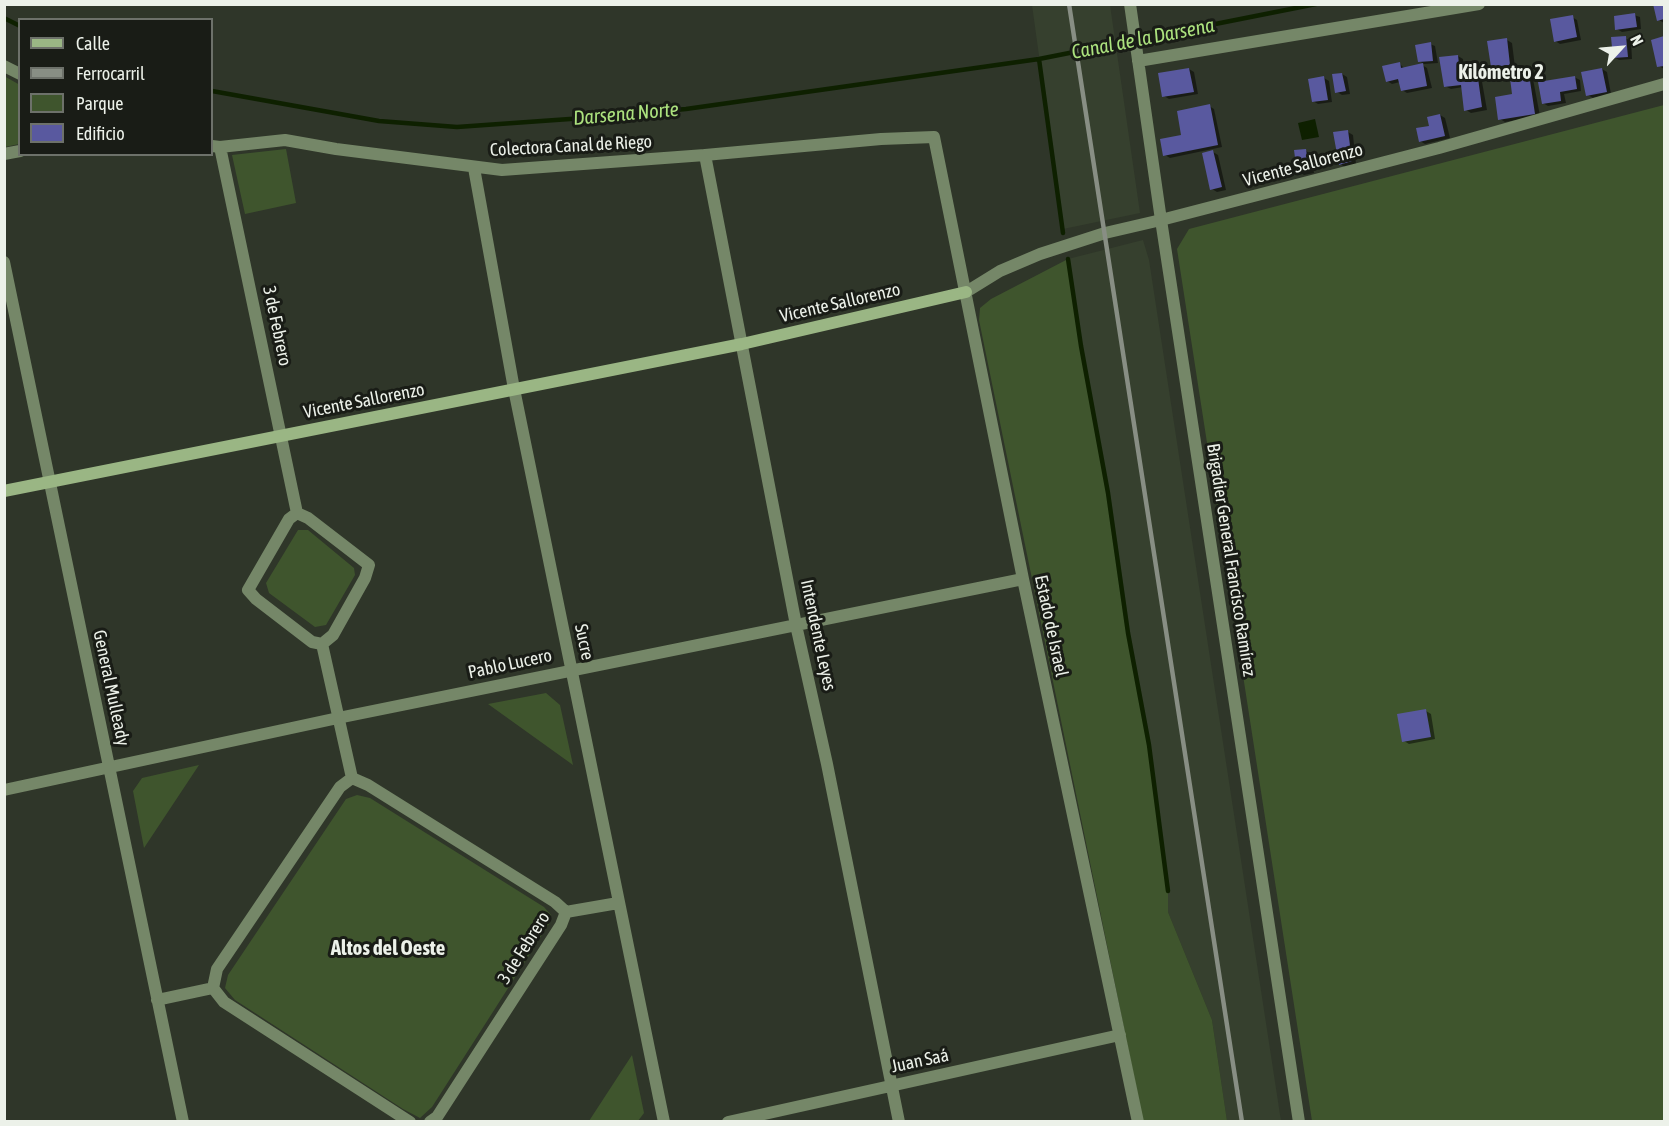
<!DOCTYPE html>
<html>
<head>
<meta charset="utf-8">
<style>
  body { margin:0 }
  #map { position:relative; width:1669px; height:1126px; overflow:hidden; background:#2f3629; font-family:"Asap Condensed",sans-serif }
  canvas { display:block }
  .frame { position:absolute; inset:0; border:6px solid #ecf1e9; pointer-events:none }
  .legend { position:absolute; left:18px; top:18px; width:195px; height:138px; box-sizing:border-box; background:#191c16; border:2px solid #6d716a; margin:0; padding:8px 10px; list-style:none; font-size:18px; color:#ecf1e9 }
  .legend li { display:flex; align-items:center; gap:12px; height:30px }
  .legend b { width:30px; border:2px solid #6d716a }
  .north { position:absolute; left:1591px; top:18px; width:60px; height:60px; -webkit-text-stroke:4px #191c16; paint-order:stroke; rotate:64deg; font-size:16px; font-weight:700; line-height:24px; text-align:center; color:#ecf1e9 }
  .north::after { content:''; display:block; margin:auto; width:21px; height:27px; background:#ecf1e9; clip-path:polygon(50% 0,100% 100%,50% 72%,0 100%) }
</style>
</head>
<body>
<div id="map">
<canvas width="1669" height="1126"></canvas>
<div class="frame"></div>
<ul class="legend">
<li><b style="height:8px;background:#9ab684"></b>Calle</li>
<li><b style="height:8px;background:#888e84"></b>Ferrocarril</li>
<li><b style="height:16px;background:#3f552d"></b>Parque</li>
<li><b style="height:16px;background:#59599f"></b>Edificio</li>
</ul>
<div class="north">N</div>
</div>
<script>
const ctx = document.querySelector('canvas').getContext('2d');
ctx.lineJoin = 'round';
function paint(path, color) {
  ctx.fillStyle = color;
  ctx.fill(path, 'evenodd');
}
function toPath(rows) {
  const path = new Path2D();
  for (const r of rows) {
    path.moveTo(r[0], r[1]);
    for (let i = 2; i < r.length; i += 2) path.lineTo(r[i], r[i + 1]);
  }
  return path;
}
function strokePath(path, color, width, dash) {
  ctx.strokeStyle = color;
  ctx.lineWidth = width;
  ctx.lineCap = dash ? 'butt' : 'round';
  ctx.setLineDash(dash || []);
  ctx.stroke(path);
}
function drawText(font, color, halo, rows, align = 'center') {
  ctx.font = font + ' "Asap Condensed",sans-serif';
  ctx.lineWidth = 6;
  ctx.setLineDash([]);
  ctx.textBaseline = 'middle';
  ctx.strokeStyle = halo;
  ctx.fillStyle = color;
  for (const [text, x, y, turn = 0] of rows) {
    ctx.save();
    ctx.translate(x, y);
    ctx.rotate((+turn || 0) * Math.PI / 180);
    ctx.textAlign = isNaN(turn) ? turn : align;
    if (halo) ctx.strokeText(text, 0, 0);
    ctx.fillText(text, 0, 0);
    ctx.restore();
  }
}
const built = toPath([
  [1032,5,1110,5,1140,213,1063,229],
  [1143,240,1149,260,1281,1121,1227,1121,1212,1020,1168,912,1168,891,1149,745,1128,633,1068,259]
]);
const green = toPath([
  [4,76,20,85,19,144,5,147],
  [1664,105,1664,1121,1312,1121,1177,249,1189,229],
  [286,149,296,203,245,214,232,155],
  [1068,259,1081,346,1108,493,1128,633,1149,745,1168,891,1168,912,1212,1020,1227,1121,1143,1121,979,320,980,308,991,299],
  [298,530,308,530,354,568,355,575,326,625,315,627,269,593,266,583],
  [546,693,560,705,573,765,488,704],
  [199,765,144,848,133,791,142,778],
  [357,795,370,798,544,907,551,915,549,924,489,1018,432,1107,420,1118,403,1109,235,1000,225,988,228,975,346,799],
  [632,1055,644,1113,638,1121,589,1121]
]);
const water = toPath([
  [1315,119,1319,137,1302,140,1298,123]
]);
const shadow = toPath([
  [1655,4,1664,4,1664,23,1659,20],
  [1634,15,1640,17,1641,29,1622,32,1617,29],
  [1572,17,1577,20,1581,40,1560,44,1555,41],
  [1625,38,1631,41,1632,59,1619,60,1614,57],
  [1664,38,1664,69,1659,66,1653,41],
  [1507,40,1512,43,1515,67,1497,69,1492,66],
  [1430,44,1435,46,1438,63,1424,64,1419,61],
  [1458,56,1463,59,1465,75,1476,73,1481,76,1487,110,1471,113,1466,110,1463,87,1451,89,1445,86],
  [1399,63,1405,69,1422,65,1427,68,1432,88,1407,93,1402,90,1400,82,1392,84,1387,81],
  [1189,69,1194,72,1198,94,1169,99,1164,96],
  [1602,69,1607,72,1611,94,1593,98,1588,95],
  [1342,74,1347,77,1350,94,1342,95,1337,92],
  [1528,76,1533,79,1540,116,1505,122,1500,119],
  [1574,77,1580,80,1581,91,1564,94,1566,103,1548,106,1543,103],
  [1324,78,1329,81,1332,102,1318,104,1313,101],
  [1209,106,1214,109,1222,147,1170,158,1165,155],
  [1440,115,1445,118,1450,138,1425,144,1420,141],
  [1348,132,1353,135,1356,164,1345,167,1340,164],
  [1306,151,1311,154,1314,173,1304,175,1299,172],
  [1213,152,1218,155,1226,190,1217,192,1212,189],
  [1426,711,1431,714,1435,739,1409,744,1404,741]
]);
const stream = toPath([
  [4,18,20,26],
  [1039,59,1063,233],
  [212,91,379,121,457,127,598,117,686,109,1039,59,1316,4],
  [1068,259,1081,346,1108,493,1128,633,1149,745,1168,891]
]);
const building = toPath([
  [1653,4,1664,4,1664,19,1657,21],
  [1635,13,1637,27,1615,30,1614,16],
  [1573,15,1577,37,1554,42,1550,19],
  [1626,36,1628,57,1613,58,1611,37],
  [1664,36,1664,66,1657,67,1651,40],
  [1507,38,1510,65,1491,67,1487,41],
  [1431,42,1433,61,1418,62,1415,45],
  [1458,55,1460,74,1477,71,1482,107,1464,111,1461,85,1444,87,1439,57],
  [1400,62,1401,68,1423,63,1427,86,1401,91,1398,79,1386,82,1382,66],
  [1189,68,1194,92,1162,97,1158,73],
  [1602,68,1607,92,1586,96,1581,72],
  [1342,73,1346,91,1335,93,1332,74],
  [1529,74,1535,114,1498,120,1495,97,1512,94,1510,78],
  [1324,76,1328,100,1312,102,1308,79],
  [1575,76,1577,89,1560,92,1561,101,1542,104,1538,82],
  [1210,104,1218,145,1163,156,1160,139,1181,135,1177,111],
  [1440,114,1445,136,1419,142,1416,128,1429,126,1427,117],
  [1348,130,1352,161,1339,165,1333,132],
  [1306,149,1309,170,1297,173,1294,150],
  [1213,150,1222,187,1210,190,1202,153],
  [1426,709,1431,737,1402,742,1397,714]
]);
const street = toPath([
  [1130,4,1161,220,1299,1122],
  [1138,61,1479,4],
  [4,66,20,74],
  [212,146,220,147,285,140,336,149,502,170,705,155,881,139,934,137,1023,579,1138,1122],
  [220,147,297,513],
  [4,154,20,151],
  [705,155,796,625,827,764,899,1122],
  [474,168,514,389,664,1122],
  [4,262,183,1122],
  [966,292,1000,271,1040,254,1105,233,1161,220,1439,148,1664,84],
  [297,513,308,518,369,565,365,578,333,635,322,644,312,642,256,599,248,590,289,519,297,513],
  [322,644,352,778],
  [352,778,368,785,555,902,566,912,561,925,437,1117,430,1122],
  [352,778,340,787,217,969,213,988,224,1002,410,1122],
  [4,790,338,718,1023,579],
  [566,912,618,903],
  [157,1000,213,988],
  [728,1122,1120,1035]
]);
const secondary = toPath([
  [4,491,742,344,966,292]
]);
const rail = toPath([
  [1069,4,1242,1122]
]);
const streetNames = [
  ["Colectora Canal de Riego",571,146,-3],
  ["Vicente Sallorenzo",1303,165,-15],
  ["Vicente Sallorenzo",840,303,-13],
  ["3 de Febrero",277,326,78],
  ["Vicente Sallorenzo",364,401,-11],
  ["Brigadier General Francisco Ramírez",1231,560,81],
  ["Estado de Israel",1051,626,78],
  ["Intendente Leyes",818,635,78],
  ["Sucre",584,642,78],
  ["Pablo Lucero",510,664,-12],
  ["General Mulleady",111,688,78],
  ["3 de Febrero",524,948,-58],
  ["Juan Saá",920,1061,-12]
];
const waterNames = [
  ["Canal de la Darsena",1143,39,-11],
  ["Darsena Norte",626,114,-5]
];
const neighbourhoodNames = [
  ["Kilómetro 2",1501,73]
];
const quarterNames = [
  ["Altos del Oeste",388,948]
];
paint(built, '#36402e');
paint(green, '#3f552d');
paint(water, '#0e2000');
paint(shadow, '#0007');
strokePath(stream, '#0e2000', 4.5);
paint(building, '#59599f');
strokePath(street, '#758768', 12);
strokePath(secondary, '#9ab684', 12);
strokePath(rail, '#888e84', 4.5);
drawText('18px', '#ecf1e9', '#191c16', streetNames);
drawText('italic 20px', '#ace27e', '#191c16', waterNames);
drawText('bold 20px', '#ecf1e9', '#191c16', neighbourhoodNames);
drawText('bold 21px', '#ecf1e9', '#191c16', quarterNames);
</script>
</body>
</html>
